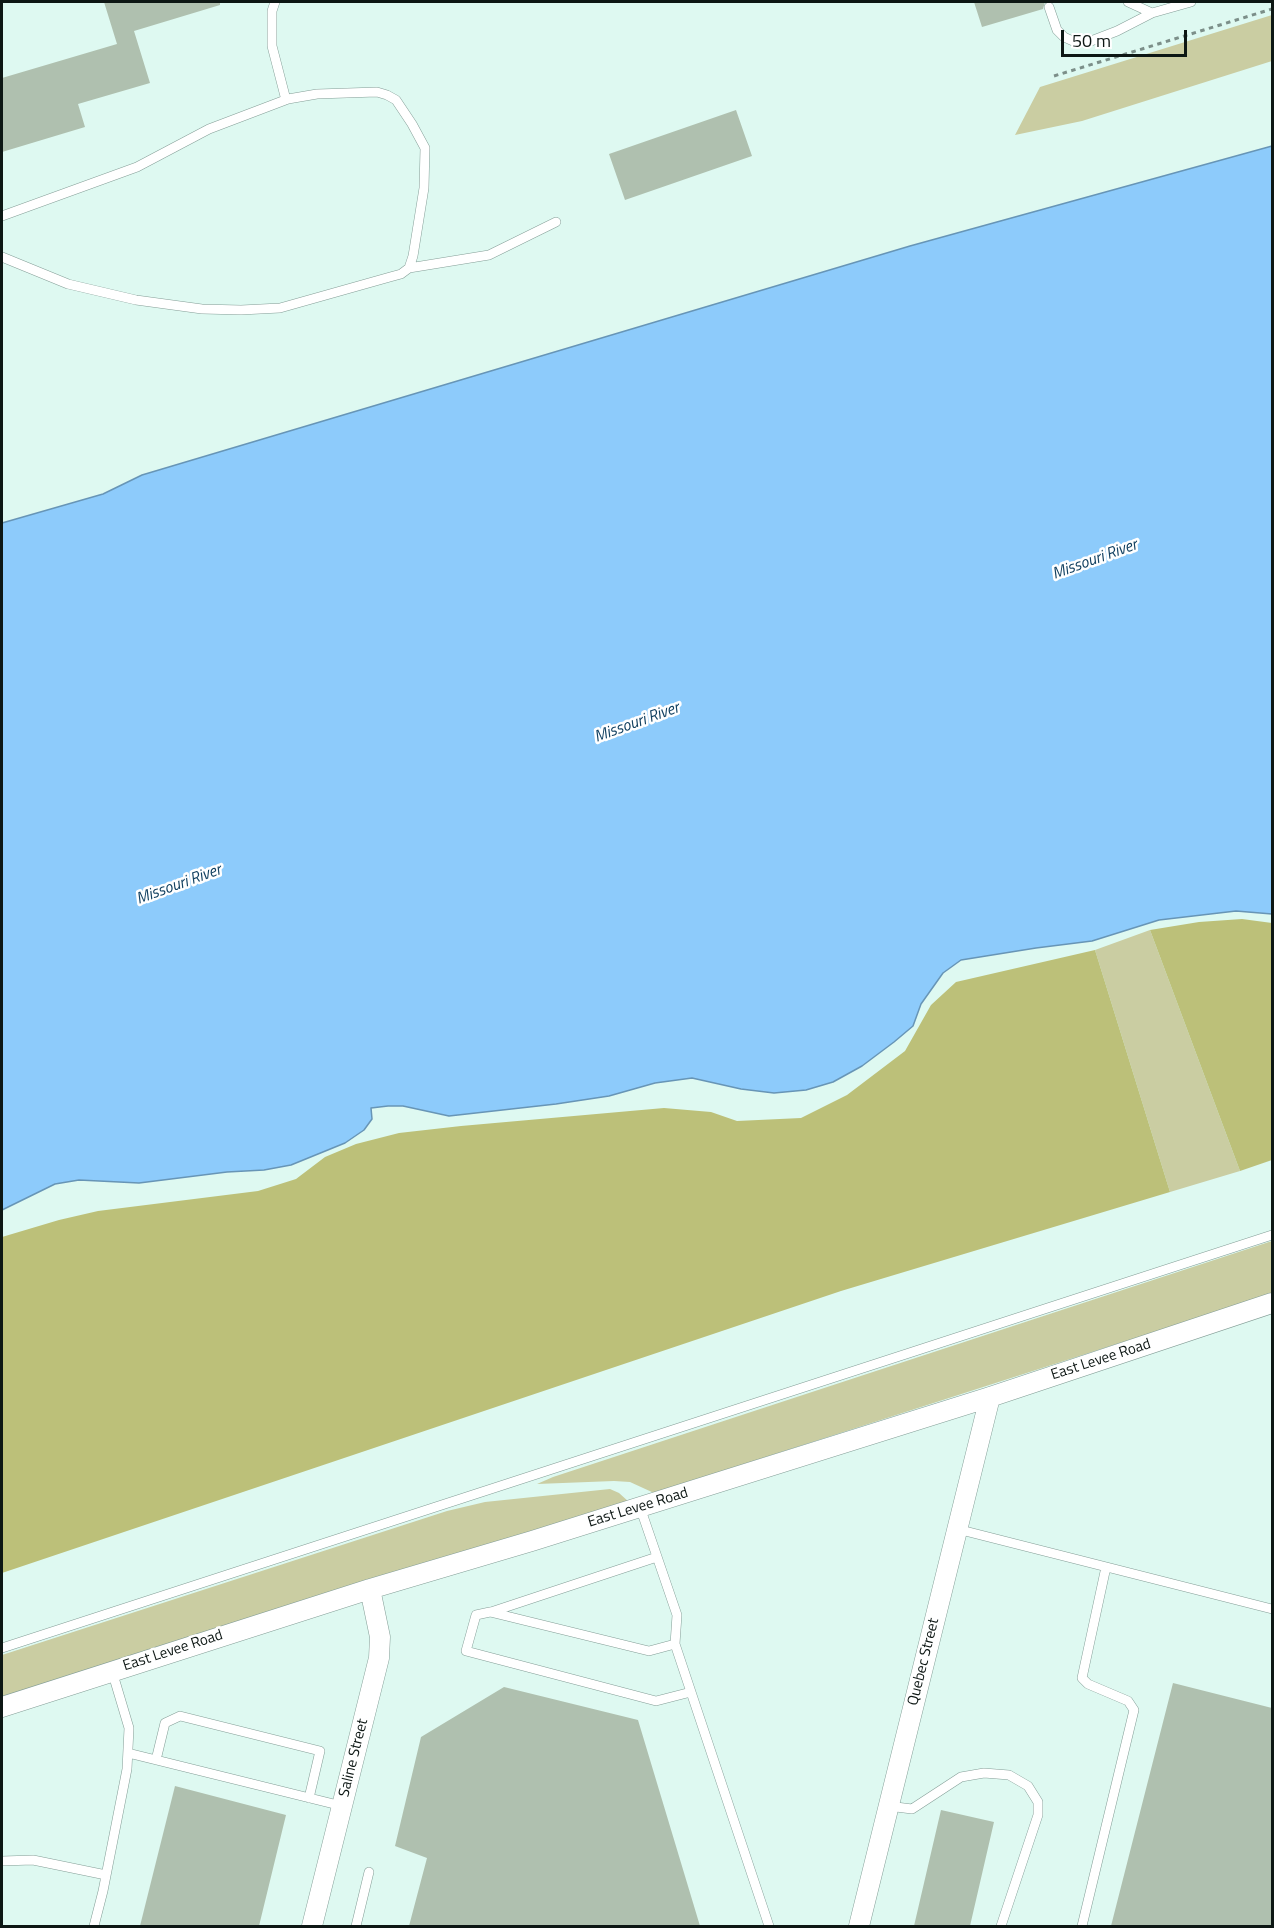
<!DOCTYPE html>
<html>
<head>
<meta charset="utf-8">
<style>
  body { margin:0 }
  #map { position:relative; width:1274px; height:1928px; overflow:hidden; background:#def9f1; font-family:"Titillium Web",sans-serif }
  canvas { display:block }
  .frame { position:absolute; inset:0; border:3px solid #0d1714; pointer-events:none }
  .scale { position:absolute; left:1061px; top:30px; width:126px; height:27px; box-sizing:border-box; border:3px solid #0d1714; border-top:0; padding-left:8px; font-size:18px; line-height:21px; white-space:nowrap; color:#0d1714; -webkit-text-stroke:4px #fff; paint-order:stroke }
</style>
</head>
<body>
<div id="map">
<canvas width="1274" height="1928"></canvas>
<div class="frame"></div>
<div class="scale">50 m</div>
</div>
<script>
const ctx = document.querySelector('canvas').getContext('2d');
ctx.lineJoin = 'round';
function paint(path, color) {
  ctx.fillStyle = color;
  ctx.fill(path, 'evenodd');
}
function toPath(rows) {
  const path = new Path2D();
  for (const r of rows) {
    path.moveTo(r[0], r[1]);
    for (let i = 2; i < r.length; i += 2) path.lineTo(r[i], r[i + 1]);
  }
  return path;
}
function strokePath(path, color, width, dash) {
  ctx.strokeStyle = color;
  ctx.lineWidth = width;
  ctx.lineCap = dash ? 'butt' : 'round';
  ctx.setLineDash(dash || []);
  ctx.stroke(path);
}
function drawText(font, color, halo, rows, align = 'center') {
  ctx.font = font + ' "Titillium Web",sans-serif';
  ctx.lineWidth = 5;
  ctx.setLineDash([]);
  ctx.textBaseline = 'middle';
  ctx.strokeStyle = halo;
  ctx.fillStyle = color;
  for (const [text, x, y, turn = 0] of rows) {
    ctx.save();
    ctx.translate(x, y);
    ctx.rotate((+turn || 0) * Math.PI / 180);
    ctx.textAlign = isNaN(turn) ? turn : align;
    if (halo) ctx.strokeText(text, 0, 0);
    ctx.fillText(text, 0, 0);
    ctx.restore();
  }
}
const green = toPath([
  [1272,15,1272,61,1082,121,1015,135,1040,87],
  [1150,930,1240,1171,1170,1192,1095,950],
  [1272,1241,1272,1294,654,1493,630,1482,614,1481,537,1484,553,1477],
  [610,1489,619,1493,629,1502,2,1704,2,1655,447,1511,485,1502]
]);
const forest = toPath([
  [1242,919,1272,923,1272,1160,1240,1171,1150,930,1199,922],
  [1095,950,1170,1192,841,1291,2,1573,2,1237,59,1220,98,1211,258,1191,296,1179,325,1157,356,1144,399,1133,461,1126,664,1108,711,1112,737,1121,801,1118,847,1095,905,1051,931,1005,956,982]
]);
const water = toPath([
  [1272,146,1272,914,1236,911,1159,920,1092,941,1036,948,961,960,943,973,921,1004,913,1026,894,1042,862,1066,833,1082,806,1090,774,1093,741,1089,692,1078,655,1083,609,1096,556,1104,449,1116,403,1106,388,1106,371,1108,372,1119,364,1130,345,1143,291,1165,264,1170,227,1172,139,1183,79,1180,55,1184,2,1210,2,523,103,494,142,475,910,246,1272,146]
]);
const building = toPath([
  [104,2,220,2,220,5,134,31,150,83,78,104,85,127,2,152,2,78,117,44],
  [974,2,1045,2,1043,9,982,27],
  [736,110,752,156,625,200,609,154],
  [1173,1683,1272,1708,1272,1926,1111,1926],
  [504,1687,638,1720,700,1926,409,1926,427,1858,395,1846,421,1737],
  [175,1786,286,1815,259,1926,140,1926],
  [941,1810,994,1822,970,1926,914,1926]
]);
const path = toPath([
  [1054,76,1272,9]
]);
const service = toPath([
  [275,2,272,11,272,46,286,100],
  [1128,2,1152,13],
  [1049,7,1057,30,1064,37,1075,42,1091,41,1117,31,1152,13,1191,2],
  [2,216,137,167,209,129,288,99,317,94,377,92,387,95,396,100,412,124,425,148,424,188,413,256,409,268,401,274,390,277,280,308,241,310,202,309,136,300,68,284,2,257],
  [409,268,489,255,556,222],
  [640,1507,677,1615,675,1644,769,1926],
  [957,1529,1272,1609],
  [491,1612,657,1557],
  [675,1644,649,1651,490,1612,476,1615,466,1651,656,1701,691,1692],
  [2,1648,1272,1235],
  [128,1753,342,1806],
  [156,1760,165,1723,180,1716,320,1751,309,1798],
  [888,1806,912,1809,961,1777,984,1773,1009,1775,1028,1786,1038,1802,1038,1815,1001,1926],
  [2,1861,33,1860,106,1875],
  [94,1926,103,1891,127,1769,129,1728,112,1671],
  [356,1926,369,1872],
  [1082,1926,1134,1710,1128,1701,1088,1684,1082,1678,1106,1567]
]);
const minor = toPath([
  [2,1707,370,1589,532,1541,990,1397,1272,1303],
  [312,1926,379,1658,380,1637,370,1589],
  [859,1926,990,1397]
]);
const streetNames = [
  ["East Levee Road",1101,1360,-18],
  ["East Levee Road",638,1508,-17],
  ["East Levee Road",173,1651,-18],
  ["Quebec Street",924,1662,-76],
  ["Saline Street",354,1758,-76]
];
const waterNames = [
  ["Missouri River",1095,560,-20],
  ["Missouri River",637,723,-20],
  ["Missouri River",179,885,-20]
];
paint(green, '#cacda2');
paint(forest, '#bcc079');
paint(water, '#8dcbfb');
strokePath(water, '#6795b6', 1.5);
paint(building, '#afc0af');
strokePath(service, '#849e97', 10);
strokePath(minor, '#849e97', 21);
strokePath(path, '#7c8f89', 3, [4.5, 4.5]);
strokePath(service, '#fff', 9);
strokePath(minor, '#fff', 20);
drawText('15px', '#0d1714', '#fff', streetNames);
drawText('italic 16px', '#124161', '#fff', waterNames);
</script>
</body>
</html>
